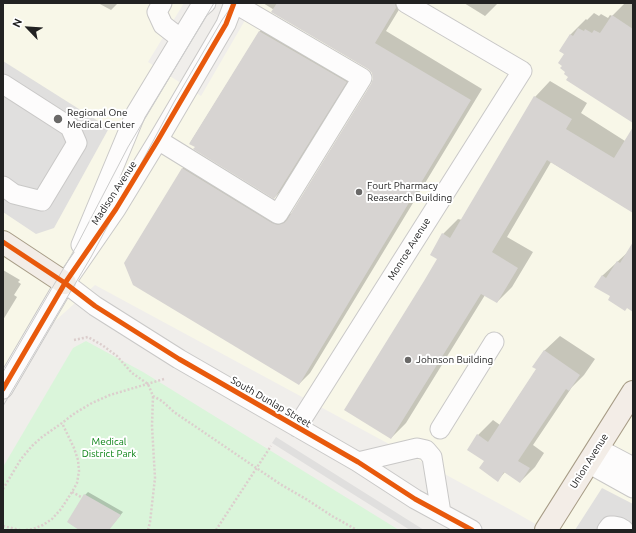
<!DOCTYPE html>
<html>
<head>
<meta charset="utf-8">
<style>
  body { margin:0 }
  #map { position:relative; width:636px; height:533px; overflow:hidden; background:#f0eeeb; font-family:Ubuntu,sans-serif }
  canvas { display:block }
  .frame { position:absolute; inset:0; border:4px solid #222; pointer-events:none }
  .north { position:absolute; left:8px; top:8px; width:40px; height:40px; -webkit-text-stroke:3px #fff; paint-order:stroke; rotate:295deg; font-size:11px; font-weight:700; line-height:16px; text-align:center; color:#222 }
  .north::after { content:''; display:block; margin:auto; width:14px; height:18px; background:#222; clip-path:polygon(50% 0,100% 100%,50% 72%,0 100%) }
</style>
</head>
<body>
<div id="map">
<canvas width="636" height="533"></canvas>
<div class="frame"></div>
<div class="north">N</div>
</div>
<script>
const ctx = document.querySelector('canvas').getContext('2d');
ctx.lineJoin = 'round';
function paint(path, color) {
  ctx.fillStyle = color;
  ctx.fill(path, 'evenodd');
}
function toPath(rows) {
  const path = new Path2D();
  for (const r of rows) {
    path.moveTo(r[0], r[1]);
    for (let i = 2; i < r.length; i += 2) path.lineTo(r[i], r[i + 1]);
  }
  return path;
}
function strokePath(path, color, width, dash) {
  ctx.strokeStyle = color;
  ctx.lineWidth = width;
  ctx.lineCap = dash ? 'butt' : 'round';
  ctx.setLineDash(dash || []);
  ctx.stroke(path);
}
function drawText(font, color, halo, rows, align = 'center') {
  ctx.font = font + ' Ubuntu,sans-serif';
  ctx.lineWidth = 4;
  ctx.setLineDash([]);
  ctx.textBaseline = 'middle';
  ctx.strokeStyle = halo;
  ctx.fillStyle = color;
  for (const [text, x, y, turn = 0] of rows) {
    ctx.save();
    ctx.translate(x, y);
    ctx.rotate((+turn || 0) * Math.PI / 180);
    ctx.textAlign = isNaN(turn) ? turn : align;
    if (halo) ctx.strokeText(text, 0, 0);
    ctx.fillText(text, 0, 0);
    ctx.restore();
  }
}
const education = toPath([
  [3,3,184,3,148,62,201,96,255,3,633,3,633,530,546,530,511,510,95,285,3,368]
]);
const park = toPath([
  [86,341,143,372,399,530,3,530,3,467,73,348]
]);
const parking = toPath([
  [3,61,109,128,54,228,36,234,3,212],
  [276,437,424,530,410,530,272,443],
  [602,488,633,504,633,530,575,530]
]);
const shadow = toPath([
  [98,3,118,3,111,10],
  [263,3,403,3,386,31,482,89,310,373,299,384,126,263,183,168,194,157,284,212,290,214,292,213,372,84,374,78,372,72,368,68],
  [464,3,498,3,485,16],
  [625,3,633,4,633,122,570,76,565,54,560,51,571,34,586,19,587,20,594,13,599,16,601,14,608,18,610,15,612,16],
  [276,16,361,66,290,182,274,198,190,143,260,31],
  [550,81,587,103,581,113,625,141,633,129,633,212,551,162,507,237,533,252,512,287,497,302,485,295,406,423,391,438,438,259,443,234,458,219,462,220,535,97],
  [633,244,633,311,611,296,602,276,628,252],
  [3,270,20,280,18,282,21,284,14,295,17,297,3,320],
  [560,336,595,359,584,375,572,387,533,445,544,453,535,467,520,482,505,472,498,480,485,461,478,435,493,420,500,425,537,369,544,351],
  [88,492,123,512,108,530,81,530,85,495]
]);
const building = toPath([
  [277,3,395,3,396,8,375,43,471,100,299,385,133,285,124,263,182,168,272,223,278,225,284,223,287,220,371,84,373,79,372,73,368,69,271,12],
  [612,15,633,29,633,123,566,80,568,77,564,74,565,72,560,68,562,66,558,63,564,54,559,51,570,34,573,36,578,28,584,31,585,29,592,33,594,30,600,33],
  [259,31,347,82,274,199,193,149,195,147,189,144],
  [534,96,572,119,566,129,614,158,633,127,633,213,547,160,492,252,518,268,497,303,481,294,391,439,344,410,424,281,437,259,430,255,442,233,450,238],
  [633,242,633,312,627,308,625,311,608,300,610,296,594,287,602,275,606,278,617,261,620,263],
  [544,350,580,375,569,391,566,389,518,461,530,468,520,483,504,472,498,482,479,468,484,461,467,450,477,434,488,442,536,369,532,367],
  [84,494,121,515,109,530,79,530,67,522]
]);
const path = toPath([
  [74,340,88,337,102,345,117,356,132,373,148,384,153,396,162,401,174,412,280,484,306,499,332,516,357,530],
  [3,489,21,459,32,446,42,437,62,423,75,413,92,403,110,395,164,379],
  [72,492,81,497],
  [3,526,20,530],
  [26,530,33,529,43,525,52,519,61,509,72,492,77,483,79,471,78,460,74,448,62,423],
  [148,530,150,522,155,478,152,426,153,396],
  [216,530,271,446]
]);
const minor = toPath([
  [162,3,157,12,163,25,181,39],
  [3,186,14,194,42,201,77,143,70,127,3,84],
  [81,245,136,113,199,9,206,3],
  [65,283,95,306,179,359,358,462,415,499,472,530],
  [3,389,65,283,116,209,158,140,226,24,234,3,362,78,278,214,158,140],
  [297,427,522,71,406,3],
  [440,429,494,342],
  [597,448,633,467],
  [358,462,417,448,426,450,432,457,441,513],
  [588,463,633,488],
  [607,530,610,526,614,526,619,527,624,530]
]);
const major = toPath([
  [3,242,65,283],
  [546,530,633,392]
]);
const tram = toPath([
  [3,372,76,247,128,147,214,3],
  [3,406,91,257,174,102,222,20,234,3]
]);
const cycleway = toPath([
  [3,242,65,283,95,306,179,359,358,462,415,499,472,530],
  [3,389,65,283,116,209,158,140,226,24,234,3]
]);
const markers = [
  [58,119,5,"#6a6968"],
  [359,192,4,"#6a6968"],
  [408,360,4,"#6a6968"]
];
const poiNames = [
  ["Regional One",67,113],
  ["Medical Center",67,125],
  ["Fourt Pharmacy",367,186],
  ["Reasearch Building",367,198],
  ["Johnson Building",416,360]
];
const streetNames = [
  ["Madison Avenue",114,193,-57],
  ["Monroe Avenue",409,249,-58],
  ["South Dunlap Street",271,402,30],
  ["Union Avenue",589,461,-58]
];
const parkNames = [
  ["Medical",109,442],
  ["District Park",109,454]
];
paint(education, '#f8f7e8');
paint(park, '#daf5da');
paint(parking, '#e0dfde');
paint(shadow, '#0003');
paint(building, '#d7d4d2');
strokePath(minor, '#c9c8c7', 21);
strokePath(major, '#a79c86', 24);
strokePath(path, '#dccecd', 2.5, [2, 2]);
strokePath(minor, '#fdfcfc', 19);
strokePath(major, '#f3ede7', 22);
strokePath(tram, '#ccc', 1);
strokePath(cycleway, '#e8590c', 5);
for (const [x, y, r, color] of markers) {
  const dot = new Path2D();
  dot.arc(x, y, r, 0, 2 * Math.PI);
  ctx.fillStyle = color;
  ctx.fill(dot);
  strokePath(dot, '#fff', 1.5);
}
drawText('10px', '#222', '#fff', poiNames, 'left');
drawText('10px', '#222', '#fff', streetNames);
drawText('10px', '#0c8416', '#fff', parkNames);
</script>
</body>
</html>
